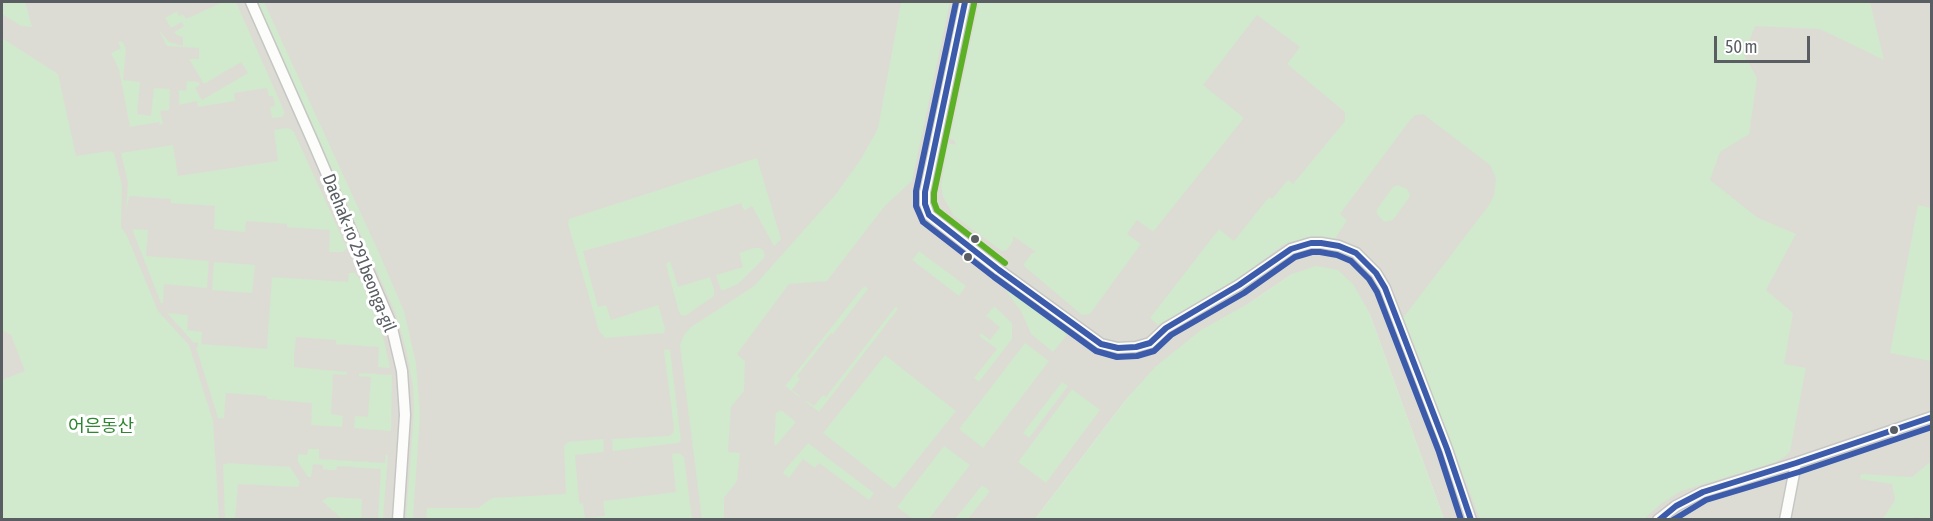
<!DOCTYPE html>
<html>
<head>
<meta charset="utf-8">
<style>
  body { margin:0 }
  #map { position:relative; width:1933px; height:521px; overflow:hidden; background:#ebeae4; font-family:"Asap Condensed",sans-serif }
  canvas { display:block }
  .frame { position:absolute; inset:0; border:3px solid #595e63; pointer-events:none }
  .scale { position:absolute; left:1714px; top:36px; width:96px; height:27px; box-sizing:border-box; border:3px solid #595e63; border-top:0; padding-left:8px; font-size:18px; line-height:21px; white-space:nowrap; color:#595e63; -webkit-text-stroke:4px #fff; paint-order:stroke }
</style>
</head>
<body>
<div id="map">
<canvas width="1933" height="521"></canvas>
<div class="frame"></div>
<div class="scale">50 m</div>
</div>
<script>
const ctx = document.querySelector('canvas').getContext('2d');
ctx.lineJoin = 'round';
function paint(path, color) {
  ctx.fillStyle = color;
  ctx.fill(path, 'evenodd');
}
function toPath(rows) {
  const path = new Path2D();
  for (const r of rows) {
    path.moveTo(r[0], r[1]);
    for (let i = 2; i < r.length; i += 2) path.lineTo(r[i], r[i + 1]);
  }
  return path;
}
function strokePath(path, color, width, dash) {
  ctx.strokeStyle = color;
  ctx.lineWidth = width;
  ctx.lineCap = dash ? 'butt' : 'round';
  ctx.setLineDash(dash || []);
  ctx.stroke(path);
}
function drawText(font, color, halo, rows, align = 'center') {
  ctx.font = font + ' "Asap Condensed","Noto Sans KR",sans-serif';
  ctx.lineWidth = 6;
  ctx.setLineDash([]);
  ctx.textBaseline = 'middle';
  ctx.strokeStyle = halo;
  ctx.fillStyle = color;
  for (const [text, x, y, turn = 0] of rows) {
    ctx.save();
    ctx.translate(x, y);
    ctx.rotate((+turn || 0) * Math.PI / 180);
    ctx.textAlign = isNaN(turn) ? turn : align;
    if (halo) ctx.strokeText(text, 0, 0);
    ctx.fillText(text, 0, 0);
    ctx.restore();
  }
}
const education = toPath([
  [2,2,1931,2,1931,519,1444,519,1369,312,1292,274,1251,302,1128,397,1035,519,2,519]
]);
const green = toPath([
  [2,2,25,2,32,27,21,26,2,14],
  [223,2,236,2,285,113,282,117,272,118,270,107,275,106,273,96,269,96,267,88,234,93,235,101,198,107,197,101,179,105,179,90,186,91,187,81,199,82,200,85,195,88,202,100,248,73,241,62,204,84,189,59,199,59,199,48,167,46,159,30,169,42,183,46,183,37,177,35,174,32,184,26,182,22,171,28,165,18,177,11,179,16,183,14,186,19],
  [256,2,264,2,380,255,404,311,416,363,420,415,413,518,418,519,406,519,414,411,413,387,407,353,396,314],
  [901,2,950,2,912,181,884,207,827,281,789,284,737,354,745,361,744,391,731,407,728,452,740,453,737,481,724,498,724,519,702,519,680,345,684,335,691,327,754,286,836,194,861,159,878,128],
  [979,2,1870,2,1884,60,1820,29,1755,26,1744,55,1757,78,1749,134,1720,152,1710,180,1758,218,1796,234,1766,290,1793,313,1784,364,1806,368,1790,451,1786,456,1776,462,1681,491,1662,503,1644,519,1480,519,1403,318,1489,205,1494,195,1496,178,1490,165,1423,114,1415,115,1408,123,1340,214,1347,220,1335,239,1317,236,1298,240,1283,245,1237,279,1158,325,1150,318,1219,229,1234,241,1269,197,1272,199,1288,180,1293,184,1345,121,1345,112,1287,64,1300,47,1257,15,1203,85,1244,118,1153,232,1137,220,1127,234,1141,244,1090,314,1082,315,1025,267,1024,264,1031,254,1036,252,1013,236,1013,241,1007,250,1002,251,954,216,943,197,941,185,948,143,956,145,954,140,950,139],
  [2,38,58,74,76,156,110,151,114,153,122,186,121,227,127,236,158,311,189,345,213,421,219,519,2,519,2,380,25,371,11,335,2,330],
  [122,41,126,48,123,80,140,82,137,114,151,116,154,88,170,89,169,110,160,111,163,124,160,125,159,122,130,127,119,69,111,53,121,48,118,42],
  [286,128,291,129,294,132,347,248,343,252,329,252,330,230,287,227,287,224,246,221,245,232,214,229,215,206,171,203,171,199,129,196,126,213,128,183,121,153,173,145,178,176,278,161,274,130],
  [757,158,781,239,774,246,752,206,744,211,741,203,639,236,583,251,598,307,606,305,611,320,658,305,665,328,664,333,605,338,599,331,568,224,569,219],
  [1398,185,1407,189,1410,194,1409,198,1393,220,1384,222,1377,214,1377,209,1393,187],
  [1918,205,1931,208,1931,361,1890,353],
  [132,229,148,230,146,256,209,261,207,288,164,284,163,303,161,303],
  [754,248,760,248,763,250,765,256,763,259,738,284,724,290,721,290,716,275,743,267,739,253],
  [919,251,966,286,959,296,912,260],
  [670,261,678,287,710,277,714,289,714,296,685,316,681,315,679,312,666,264],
  [214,262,255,265,252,293,212,290],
  [1316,266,1338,270,1353,284,1369,312,1444,519,1035,519,1128,397,1155,367,1201,330,1251,302,1292,274],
  [349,273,355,273,361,281,384,340,390,368,378,367,379,347,336,344,336,340,296,337,294,355,294,367,347,372,347,375,333,374,331,414,343,416,342,427,311,425,312,403,267,399,267,396,226,393,224,418,218,418,196,347,198,347,198,343,193,342,167,313,188,315,187,330,202,332,201,344,267,349,272,277,348,282],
  [864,286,868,289,833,334,831,333,797,376,800,379,792,390,800,396,799,397,785,386],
  [1009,288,1014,289,1067,330,1065,333,1067,335,1053,352,1031,334,1021,311,1007,292],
  [896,306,898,309,819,412,806,402,807,401,814,406,823,395,826,397],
  [994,306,1012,323,1012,339,979,382,974,378,997,349,979,336,981,333,990,340,1000,327,986,316],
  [1025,343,1049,361,983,448,959,429],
  [665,349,670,350,681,441,678,443,613,451,612,439,669,436,673,433,674,428,664,351],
  [885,355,956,411,894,489,823,433],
  [359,373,392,375,391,431,354,428,355,416,368,417,371,377,359,376],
  [1062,382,1068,386,1029,438,1023,433],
  [1072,389,1100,410,1046,483,1018,462],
  [781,410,796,422,776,446,774,444,776,413],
  [603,439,604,452,575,455,579,501,580,504,583,503,585,518,605,516,603,501,676,492,672,454,679,453,684,457,692,519,426,519,427,508,478,508,492,498,566,494,564,446,568,442],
  [808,443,874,493,869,500,819,463,815,468,803,459,789,478,784,474,783,472],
  [944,446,970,465,929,519,913,519,897,507],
  [308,449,319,449,319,459,385,463,386,455,388,455,383,519,378,519,381,469,337,466,336,470,329,470,323,469,323,465,313,464,311,477,308,477,298,462,298,454,307,455],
  [1931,461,1931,519,1915,517,1912,519,1883,519,1895,500,1892,484,1860,479,1861,474,1912,477],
  [228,463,290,467,300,482,298,487,238,484,235,519,225,519,223,465],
  [982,485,990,491,968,519,955,519],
  [328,497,362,499,361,519,342,519,322,501]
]);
const street = toPath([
  [251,2,313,142,391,324,402,371,405,415,398,520],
  [965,2,925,192,925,204,929,215,999,270,1101,344,1118,348,1136,347,1150,343,1166,328,1239,285,1291,249,1311,243,1321,243,1339,246,1356,253,1376,273,1385,288,1447,449,1471,520],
  [1658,520,1676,506,1703,492,1796,463,1932,417],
  [1785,520,1796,463]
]);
const bus1 = toPath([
  [965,2,925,192,925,204,929,215,999,270,1101,344,1118,348,1136,347,1150,343,1166,328,1239,285,1291,249,1311,243,1321,243,1339,246,1356,253,1376,273,1385,288,1447,449,1471,520],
  [1659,520,1676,506,1703,492,1796,463,1932,417]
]);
const bus2 = toPath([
  [956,2,916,191,916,206,923,222,994,277,1096,351,1117,357,1137,356,1154,351,1171,335,1244,293,1295,257,1312,252,1320,252,1337,255,1351,261,1369,279,1377,292,1439,452,1461,520],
  [1673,520,1706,500,1799,472,1932,427]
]);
const bus3 = toPath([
  [974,4,934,193,934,202,937,210,1005,263]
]);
const markers = [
  [975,239,5,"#595e63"],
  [968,257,5,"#595e63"],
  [1894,430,5,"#595e63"]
];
const streetNames = [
  ["Daehak-ro 291beonga-gil",359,253,68]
];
const parkNames = [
  ["어은동산",101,426]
];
paint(education, '#dddcd4');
paint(green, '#d1e9cd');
strokePath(street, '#c6c7c5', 13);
strokePath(street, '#fcfcfb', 10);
strokePath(bus1, '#3d5bab', 6);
strokePath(bus2, '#3d5bab', 6);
strokePath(bus3, '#5bb025', 6);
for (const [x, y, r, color] of markers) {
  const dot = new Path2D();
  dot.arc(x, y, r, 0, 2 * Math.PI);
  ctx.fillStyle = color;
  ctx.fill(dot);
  strokePath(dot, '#fff', 2);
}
drawText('18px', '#595e63', '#fff', streetNames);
drawText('18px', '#2e8730', '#fff', parkNames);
</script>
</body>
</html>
